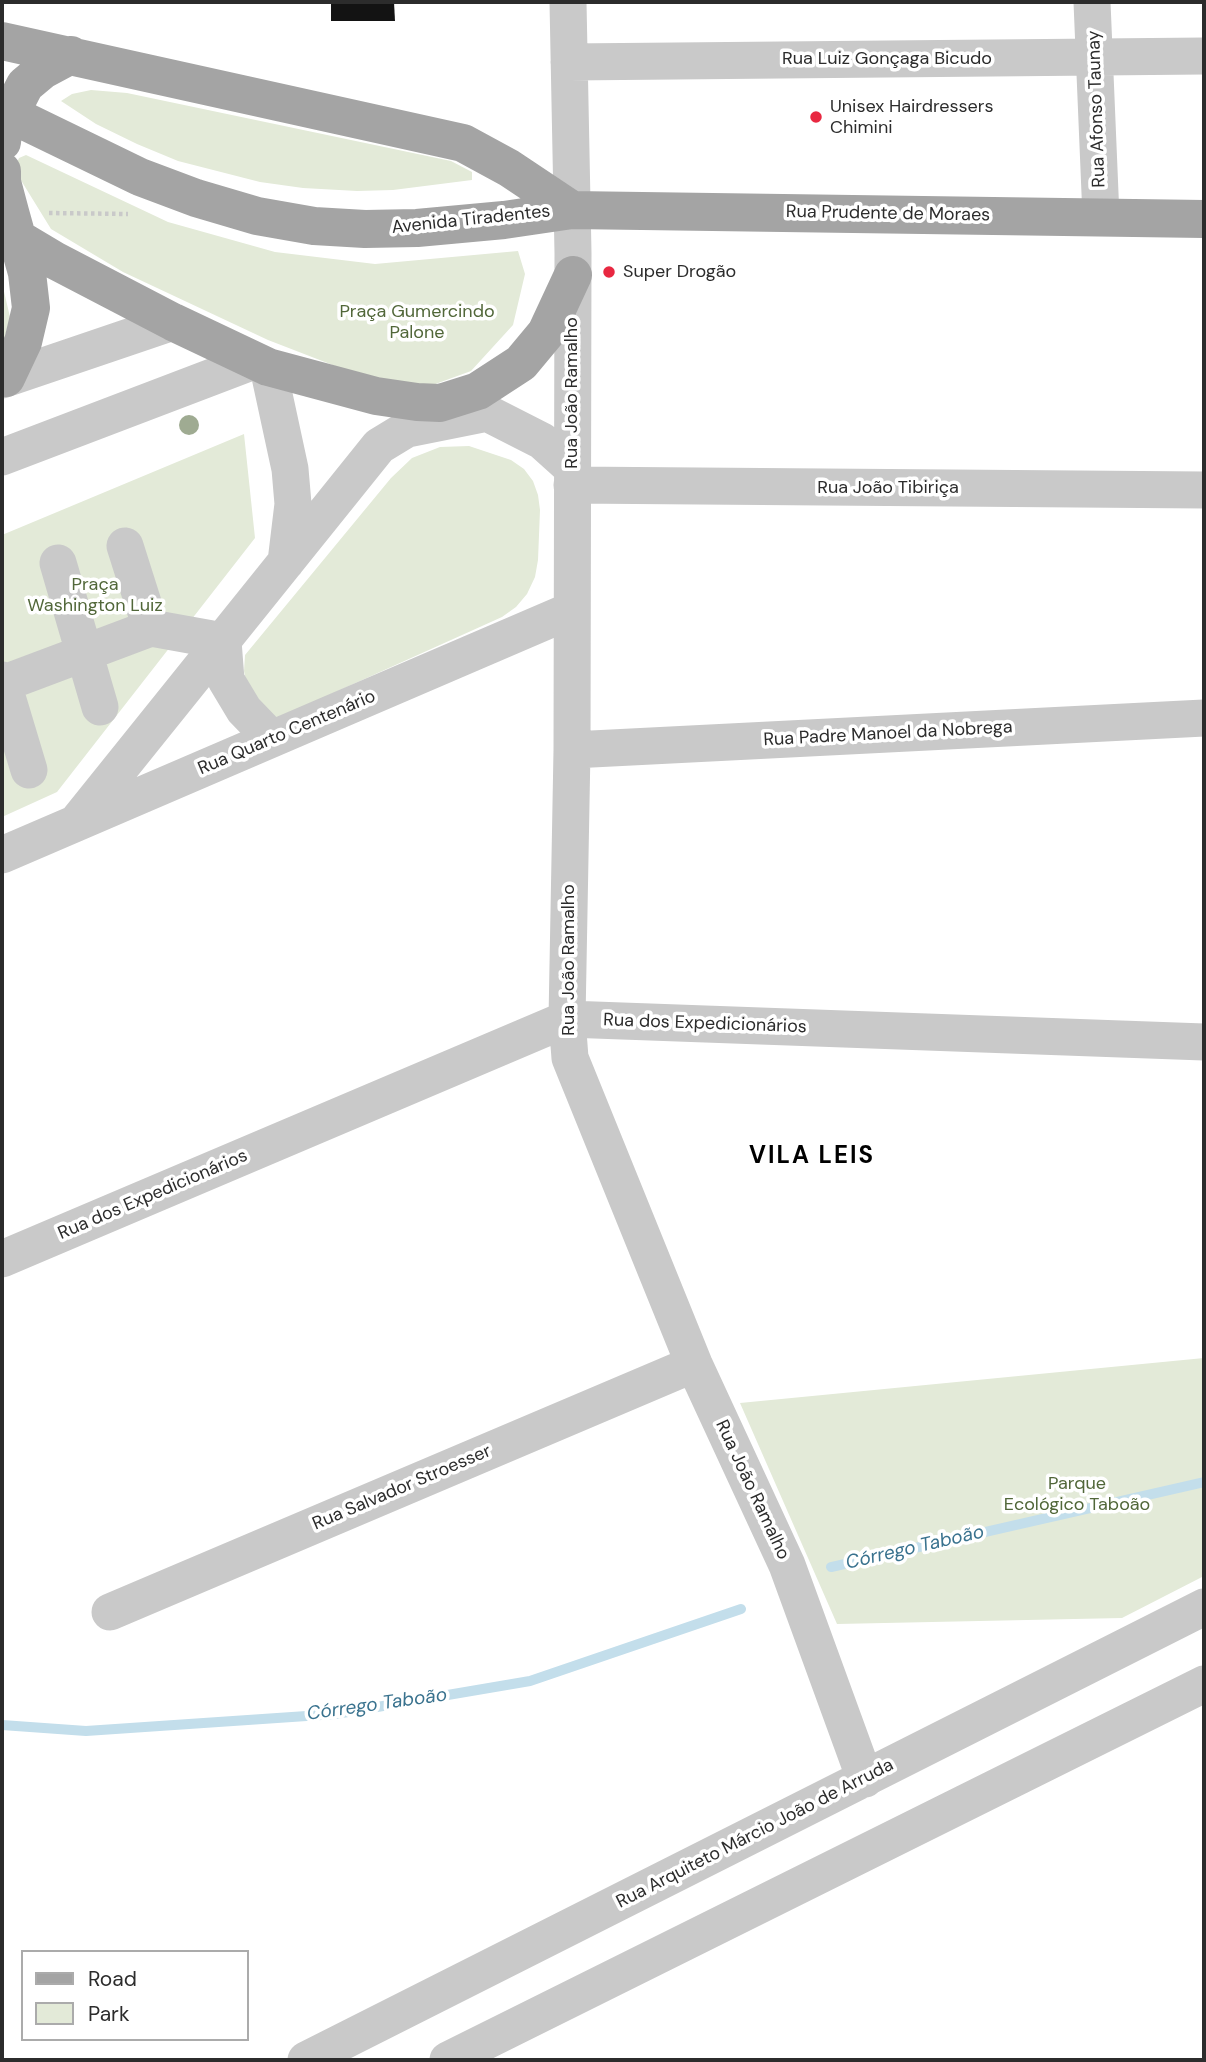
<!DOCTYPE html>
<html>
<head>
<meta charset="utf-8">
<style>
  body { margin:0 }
  #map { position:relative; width:1206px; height:2062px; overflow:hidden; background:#fff; font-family:"DM Sans",sans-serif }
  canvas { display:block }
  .frame { position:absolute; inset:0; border:4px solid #2c2c2c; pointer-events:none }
  .legend { position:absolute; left:21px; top:1950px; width:228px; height:91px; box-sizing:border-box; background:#fff; border:2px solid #ababab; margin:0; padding:9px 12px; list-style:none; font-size:21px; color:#2c2c2c }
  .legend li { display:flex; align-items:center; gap:14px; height:35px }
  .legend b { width:35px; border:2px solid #ababab }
</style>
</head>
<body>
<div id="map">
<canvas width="1206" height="2062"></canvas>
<div class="frame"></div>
<ul class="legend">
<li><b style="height:9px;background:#a4a4a4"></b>Road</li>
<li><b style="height:19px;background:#e3ead8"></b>Park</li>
</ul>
</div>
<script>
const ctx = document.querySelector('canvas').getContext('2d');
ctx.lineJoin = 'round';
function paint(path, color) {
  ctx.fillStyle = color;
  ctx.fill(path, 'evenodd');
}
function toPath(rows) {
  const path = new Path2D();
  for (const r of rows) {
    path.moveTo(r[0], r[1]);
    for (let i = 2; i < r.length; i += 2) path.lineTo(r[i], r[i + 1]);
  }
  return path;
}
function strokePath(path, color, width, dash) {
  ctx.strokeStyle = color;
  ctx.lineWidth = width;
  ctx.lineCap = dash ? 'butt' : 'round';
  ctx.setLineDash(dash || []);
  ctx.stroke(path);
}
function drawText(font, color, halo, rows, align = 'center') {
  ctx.font = font + ' "DM Sans",sans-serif';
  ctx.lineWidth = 7;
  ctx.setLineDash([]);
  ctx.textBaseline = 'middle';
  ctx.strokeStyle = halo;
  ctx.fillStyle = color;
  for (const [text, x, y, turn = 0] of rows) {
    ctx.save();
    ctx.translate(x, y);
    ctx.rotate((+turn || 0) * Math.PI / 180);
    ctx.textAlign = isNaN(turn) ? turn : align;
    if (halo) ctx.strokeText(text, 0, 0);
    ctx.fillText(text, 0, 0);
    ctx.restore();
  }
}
const green = toPath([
  [91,90,127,93,451,161,472,172,472,180,393,190,357,191,303,188,260,182,178,161,137,144,96,124,61,101,72,94],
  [26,155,168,222,275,252,375,264,518,251,525,274,513,325,471,371,430,386,374,381,268,340,123,272,51,229,14,169,19,158],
  [2,283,10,317,2,348],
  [244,434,255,538,57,792,2,817,2,535],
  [469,446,511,460,524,469,533,481,538,495,540,510,538,560,535,577,527,594,516,607,502,617,278,718,264,711,247,686,244,671,245,655,391,478,412,458,440,447],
  [1204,1358,1204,1576,1122,1618,837,1624,740,1403]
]);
const stream = toPath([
  [831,1567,1204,1482],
  [2,1725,86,1731,336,1714,530,1681,741,1609]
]);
const building = toPath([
  [331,2,394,2,395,21,331,21]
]);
const path = toPath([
  [49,213,128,214]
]);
const minor = toPath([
  [568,2,573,253,572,750,567,1019,570,1058,694,1364,787,1565,865,1779],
  [1092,2,1101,217],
  [569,62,1204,56],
  [268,367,290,469,293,504,286,562],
  [2,380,173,322],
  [2,457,254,361],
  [572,485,1204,490],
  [125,546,151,628],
  [58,563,100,707],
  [223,641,226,680,244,710,272,739],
  [2,680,29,770],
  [2,684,151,628,223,641],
  [572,750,1204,718],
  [76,823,379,446,407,429,487,413,542,441,572,468],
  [2,855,572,610],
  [2,1259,567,1019,1204,1042],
  [110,1612,694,1364],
  [306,2060,1204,1607],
  [448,2060,1204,1684]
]);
const major = toPath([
  [2,41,463,143,509,168,572,210],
  [2,110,140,177,196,198,257,216,314,226,365,229,417,228,504,220,572,210,1204,219],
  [2,142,3,133,10,114,25,85,43,70,71,55],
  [2,171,2,182,10,212,27,273,31,308,23,342,6,378],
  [2,229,54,260,173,322,268,367,376,396,417,402,440,403,478,391,521,363,546,333,573,275]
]);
const trees = [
  [189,425]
];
const markers = [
  [816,117,7,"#e82841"],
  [609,272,7,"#e82841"]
];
const streetNames = [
  ["Rua Luiz Gonçaga Bicudo",887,59],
  ["Rua Afonso Taunay",1097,109,-92],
  ["Rua Prudente de Moraes",888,214,1],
  ["Avenida Tiradentes",471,220,-6],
  ["Rua João Ramalho",572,393,-90],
  ["Rua João Tibiriça",888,488],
  ["Rua Quarto Centenário",287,733,-23],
  ["Rua Padre Manoel da Nobrega",888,734,-3],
  ["Rua João Ramalho",569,960,-90],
  ["Rua dos Expedicionários",705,1024,2],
  ["Rua dos Expedicionários",153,1195,-23],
  ["Rua Salvador Stroesser",402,1488,-23],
  ["Rua João Ramalho",752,1490,65],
  ["Rua Arquiteto Márcio João de Arruda",755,1834,-27]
];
const poiNames = [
  ["Unisex Hairdressers",830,107],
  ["Chimini",830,128],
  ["Super Drogão",623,272]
];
const parkNames = [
  ["Praça Gumercindo",417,312],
  ["Palone",417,333],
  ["Praça",95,585],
  ["Washington Luiz",95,606],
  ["Parque",1077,1484],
  ["Ecológico Taboão",1077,1505]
];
const waterNames = [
  ["Córrego Taboão",915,1548,-13],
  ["Córrego Taboão",377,1705,-8]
];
const districtNames = [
  ["VILA LEIS",812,1157]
];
paint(green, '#e3ead8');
strokePath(stream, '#c3deeb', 10);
paint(building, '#131313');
strokePath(path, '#c9c9c9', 4.5, [3.5, 3.5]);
strokePath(minor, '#c9c9c9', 37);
strokePath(major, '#a4a4a4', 38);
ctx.fillStyle = '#9fab92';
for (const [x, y] of trees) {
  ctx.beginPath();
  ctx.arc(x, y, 10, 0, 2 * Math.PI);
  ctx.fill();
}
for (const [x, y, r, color] of markers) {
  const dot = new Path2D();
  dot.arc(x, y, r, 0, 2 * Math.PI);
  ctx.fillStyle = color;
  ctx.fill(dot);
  strokePath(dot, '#fff', 2.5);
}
drawText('18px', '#2c2c2c', '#fff', streetNames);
drawText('18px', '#2c2c2c', '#fff', poiNames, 'left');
drawText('18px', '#516739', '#fff', parkNames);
drawText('italic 19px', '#39728e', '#fff', waterNames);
ctx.letterSpacing = '2px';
drawText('bold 24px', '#000', '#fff', districtNames);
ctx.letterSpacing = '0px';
</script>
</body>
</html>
